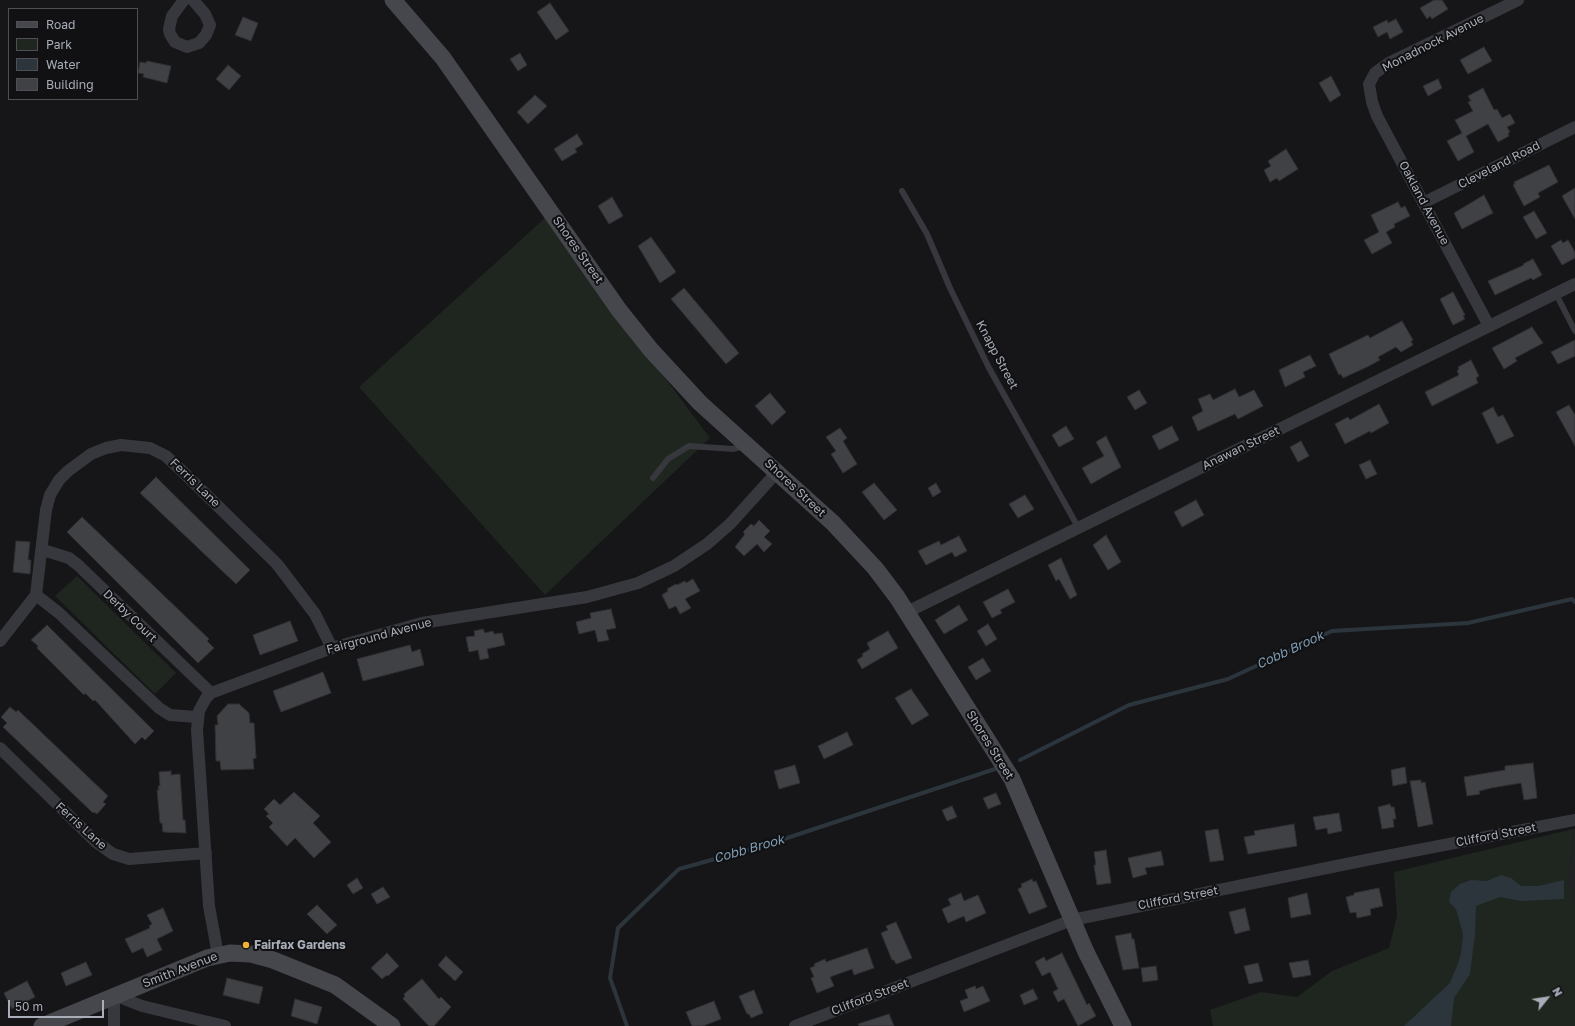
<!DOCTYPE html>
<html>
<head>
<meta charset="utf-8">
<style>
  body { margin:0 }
  #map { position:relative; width:1575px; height:1026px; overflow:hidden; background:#161618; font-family:"Golos Text",sans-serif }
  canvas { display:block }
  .legend { position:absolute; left:8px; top:8px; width:130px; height:92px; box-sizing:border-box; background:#111113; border:1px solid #4d4f55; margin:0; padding:5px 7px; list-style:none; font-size:12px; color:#a8adb8 }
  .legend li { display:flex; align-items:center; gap:8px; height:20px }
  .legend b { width:20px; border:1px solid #4d4f55 }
  .north { position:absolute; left:1527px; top:978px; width:40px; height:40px; -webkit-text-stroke:3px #111113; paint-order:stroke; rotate:60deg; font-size:11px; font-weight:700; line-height:16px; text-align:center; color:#a8adb8 }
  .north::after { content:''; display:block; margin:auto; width:14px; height:18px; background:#a8adb8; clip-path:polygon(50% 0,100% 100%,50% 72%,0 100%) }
  .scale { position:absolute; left:8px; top:1000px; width:96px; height:18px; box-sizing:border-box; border:2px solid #a8adb8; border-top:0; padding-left:5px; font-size:12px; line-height:14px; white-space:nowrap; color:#a8adb8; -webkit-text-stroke:3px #111113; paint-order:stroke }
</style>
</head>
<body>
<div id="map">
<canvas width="1575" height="1026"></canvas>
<ul class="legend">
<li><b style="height:5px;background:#45474d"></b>Road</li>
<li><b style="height:11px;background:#1e261f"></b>Park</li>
<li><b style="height:11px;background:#2c353c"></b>Water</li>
<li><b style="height:11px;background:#404145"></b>Building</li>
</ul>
<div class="north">N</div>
<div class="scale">50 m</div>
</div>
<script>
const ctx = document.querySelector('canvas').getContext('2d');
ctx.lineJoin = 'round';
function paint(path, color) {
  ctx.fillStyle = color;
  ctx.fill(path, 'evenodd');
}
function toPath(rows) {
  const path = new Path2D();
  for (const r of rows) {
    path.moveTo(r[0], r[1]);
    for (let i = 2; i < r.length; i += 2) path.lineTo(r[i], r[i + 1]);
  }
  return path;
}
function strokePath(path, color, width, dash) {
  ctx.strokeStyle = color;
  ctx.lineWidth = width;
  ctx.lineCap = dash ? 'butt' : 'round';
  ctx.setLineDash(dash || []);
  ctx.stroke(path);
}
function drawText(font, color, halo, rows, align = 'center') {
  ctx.font = font + ' "Golos Text",sans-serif';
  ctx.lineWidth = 4;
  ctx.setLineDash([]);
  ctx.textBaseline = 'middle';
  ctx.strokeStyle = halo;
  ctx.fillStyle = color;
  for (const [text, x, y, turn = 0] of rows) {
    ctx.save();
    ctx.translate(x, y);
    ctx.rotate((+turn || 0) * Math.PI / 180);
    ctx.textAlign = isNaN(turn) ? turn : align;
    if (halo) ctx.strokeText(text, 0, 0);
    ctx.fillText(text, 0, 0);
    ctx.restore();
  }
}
const built = toPath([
  [1573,829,1575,829,1575,944,1566,919]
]);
const green = toPath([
  [545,218,710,438,545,595,359,387],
  [77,576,176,673,155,694,55,596],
  [1573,829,1569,885,1575,905,1575,1026,1213,1026,1210,1010,1261,992,1297,997,1332,971,1389,948,1397,916,1394,872]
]);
const water = toPath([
  [1501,875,1511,878,1521,886,1538,886,1564,880,1564,899,1521,901,1500,897,1476,906,1475,934,1470,974,1454,998,1451,1026,1404,1026,1450,983,1457,966,1461,954,1463,934,1456,909,1449,902,1451,892,1460,884,1471,880,1487,881]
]);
const stream = toPath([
  [1020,760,1129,705,1228,679,1332,631,1468,623,1572,599,1575,602],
  [627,1026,610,978,618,928,679,869,769,844,995,769]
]);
const building = toPath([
  [1434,0,1442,0,1448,9,1432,19,1430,16,1427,19,1420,8,1434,0],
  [550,3,569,31,556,40,537,12,550,3],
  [243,17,258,23,251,41,235,35,243,17],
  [1396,19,1403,32,1390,39,1387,32,1378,37,1373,27,1387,20,1388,23,1396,19],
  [1484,47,1492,61,1468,74,1460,60,1484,47],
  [520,53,527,65,518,71,510,59,520,53],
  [147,61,171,66,167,83,143,77,144,74,138,73,140,62,146,63,147,61],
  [228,65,241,76,229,90,216,79,228,65],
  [1331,76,1341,95,1330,102,1319,83,1331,76],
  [1438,79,1442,88,1428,96,1423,86,1438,79],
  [1483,88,1494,110,1497,109,1502,118,1510,114,1515,123,1507,127,1510,132,1508,133,1509,136,1498,142,1488,124,1466,136,1474,152,1458,161,1447,141,1462,133,1455,120,1473,111,1468,102,1471,101,1468,96,1483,88],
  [535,95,547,106,528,124,517,112,535,95],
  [577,134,583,144,575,149,577,152,562,161,554,149,577,134],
  [1286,149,1298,169,1279,181,1277,178,1270,182,1264,170,1271,166,1268,161,1286,149],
  [1549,165,1558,182,1538,193,1540,197,1524,206,1513,185,1515,184,1514,182,1549,165],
  [1575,188,1575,219,1562,196,1575,188],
  [1484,195,1493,213,1462,229,1454,213,1484,195],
  [612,197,623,216,609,224,598,206,612,197],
  [1398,202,1401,208,1405,206,1410,216,1394,224,1395,227,1386,232,1392,243,1372,254,1364,240,1379,232,1371,215,1398,202],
  [1534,211,1547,233,1536,239,1523,217,1534,211],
  [651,237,676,272,660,283,638,246,651,237],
  [1561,240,1563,243,1568,240,1575,252,1575,258,1562,265,1551,246,1561,240],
  [1533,259,1542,275,1533,280,1531,278,1495,295,1488,281,1524,265,1523,264,1533,259],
  [684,288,739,353,726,364,671,299,684,288],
  [1453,292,1465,315,1463,316,1465,319,1453,325,1440,299,1453,292],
  [1402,321,1413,340,1411,341,1413,345,1401,352,1396,347,1378,357,1380,360,1367,367,1343,378,1341,374,1339,375,1329,354,1368,335,1370,338,1402,321],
  [1532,327,1543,343,1515,358,1517,361,1504,369,1492,348,1532,327],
  [1575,340,1575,356,1558,364,1551,352,1575,340],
  [1310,355,1316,366,1303,372,1305,377,1285,387,1279,370,1310,355],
  [1471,360,1479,376,1476,378,1478,383,1432,406,1425,392,1459,375,1457,371,1459,369,1458,367,1471,360],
  [1235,389,1239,397,1254,390,1263,406,1238,419,1235,414,1198,431,1192,417,1203,411,1198,399,1210,394,1213,400,1235,389],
  [1139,390,1147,403,1135,410,1127,397,1139,390],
  [770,393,786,412,772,425,755,406,770,393],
  [1379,404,1389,423,1371,433,1370,431,1345,444,1335,424,1348,417,1350,420,1379,404],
  [1569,405,1575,415,1575,446,1556,412,1569,405],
  [1493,407,1498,417,1503,415,1514,436,1497,444,1482,413,1493,407],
  [1066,426,1074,439,1059,447,1052,435,1066,426],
  [1172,426,1179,440,1159,450,1152,436,1172,426],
  [840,428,847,438,843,441,857,464,843,473,831,454,836,451,826,437,840,428],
  [1106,436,1121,467,1091,484,1082,468,1104,456,1096,442,1106,436],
  [1301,441,1309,456,1298,462,1290,447,1301,441],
  [1370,460,1377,474,1366,479,1359,465,1370,460],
  [156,477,250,570,236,584,140,493,156,477],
  [874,483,897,510,884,520,862,492,874,483],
  [936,483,941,492,933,497,928,488,936,483],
  [1025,495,1034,509,1018,518,1009,504,1025,495],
  [1196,500,1204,515,1182,527,1174,512,1196,500],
  [82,517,209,639,207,641,214,648,198,663,67,532,82,517],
  [759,520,770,531,764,537,772,544,764,552,757,544,744,556,735,547,745,534,743,532,751,524,754,526,759,520],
  [1106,535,1121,562,1108,570,1093,545,1106,535],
  [959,536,967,551,955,557,952,552,926,565,918,551,939,541,941,545,959,536],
  [16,541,30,542,28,560,31,560,30,574,13,572,16,541],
  [1061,558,1077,595,1070,599,1059,579,1056,581,1048,565,1061,558],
  [693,579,700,591,685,599,691,608,680,614,676,606,669,609,662,595,668,591,667,589,676,584,677,585,685,581,686,583,693,579],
  [1008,589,1015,602,1000,610,1002,613,992,618,983,602,1008,589],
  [959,605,968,620,944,634,935,620,959,605],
  [611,609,616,628,606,630,609,640,598,642,595,630,579,634,576,622,591,618,590,613,611,609],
  [290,621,298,641,260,655,253,635,290,621],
  [988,624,997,639,986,646,977,631,988,624],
  [47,625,154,731,145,740,142,737,135,744,95,700,93,701,85,693,84,695,37,648,38,646,31,640,47,625],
  [483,629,485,633,493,631,494,634,502,633,505,645,487,649,489,658,480,660,478,650,469,652,466,637,475,636,474,631,483,629],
  [888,631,898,648,862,669,857,660,863,656,862,654,870,649,867,643,888,631],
  [410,645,412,652,420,649,424,665,363,681,357,659,410,645],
  [983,658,991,671,976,680,968,667,983,658],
  [323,672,331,693,281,712,273,691,323,672],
  [911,689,929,715,912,725,895,698,911,689],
  [228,704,239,704,249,713,250,723,254,723,256,758,253,759,254,769,221,770,220,761,216,761,215,725,218,725,217,716,228,704],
  [10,707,16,712,18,710,108,796,103,802,106,804,97,814,94,812,93,813,3,727,7,723,1,717,10,707],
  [847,732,853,745,824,759,818,746,847,732],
  [1533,763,1537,798,1524,800,1521,783,1491,788,1479,791,1480,794,1467,796,1464,777,1505,770,1505,766,1533,763],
  [795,765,800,783,779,789,774,771,795,765],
  [1405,767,1407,783,1393,786,1391,770,1405,767],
  [171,771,171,775,180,774,183,820,185,820,186,833,163,832,162,823,160,823,157,790,159,790,158,786,160,786,159,772,171,771],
  [1421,780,1421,783,1425,782,1433,824,1418,827,1410,781,1421,780],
  [294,792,320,816,313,823,331,842,314,858,295,838,287,846,269,827,273,823,266,816,269,814,264,809,274,799,280,805,294,792],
  [996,793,1001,804,988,809,983,798,996,793],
  [1390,804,1391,807,1394,807,1396,819,1393,819,1394,827,1382,829,1378,807,1390,804],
  [952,806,957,817,947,821,942,810,952,806],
  [1339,813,1342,831,1328,834,1327,828,1316,830,1313,817,1339,813],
  [1294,824,1297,846,1248,854,1244,837,1255,835,1254,831,1294,824],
  [1218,829,1224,860,1210,862,1205,831,1218,829],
  [1106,850,1111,883,1097,885,1094,865,1096,865,1094,852,1106,850],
  [1161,851,1164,865,1145,868,1147,874,1133,878,1128,858,1161,851],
  [357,878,363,888,353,894,347,885,357,878],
  [1032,879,1033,882,1036,881,1047,907,1029,914,1018,889,1022,887,1021,884,1032,879],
  [383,887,390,897,377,904,371,894,383,887],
  [1379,888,1383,906,1370,909,1371,915,1357,918,1356,912,1350,913,1346,897,1354,895,1354,893,1379,888],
  [961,893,964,901,978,895,986,913,966,922,964,916,948,923,942,909,951,905,948,899,961,893],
  [1307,893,1311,914,1291,918,1288,898,1307,893],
  [317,905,337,925,327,934,307,914,317,905],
  [163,908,173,931,157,939,162,950,147,957,143,948,132,953,125,939,150,928,149,926,152,924,147,915,163,908],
  [1245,908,1250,930,1235,934,1229,912,1245,908],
  [896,922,912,958,896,964,894,960,892,960,881,933,888,930,886,926,896,922],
  [1131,933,1132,939,1134,939,1139,968,1123,970,1115,936,1131,933],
  [867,948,874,968,854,975,852,969,830,977,834,986,817,993,811,978,814,977,810,968,815,966,814,964,825,959,826,962,867,948],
  [387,953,399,966,388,976,387,975,382,979,371,968,387,953],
  [1062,953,1087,1005,1089,1003,1096,1016,1078,1026,1064,999,1058,1002,1053,992,1058,989,1050,972,1042,976,1035,962,1044,957,1046,961,1062,953],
  [446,956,463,972,455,981,438,965,446,956],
  [1308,960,1311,975,1293,978,1289,963,1308,960],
  [86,962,92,975,66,986,61,973,86,962],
  [1258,963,1263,981,1249,984,1244,966,1258,963],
  [1156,966,1158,980,1143,982,1141,968,1156,966],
  [227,978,263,987,259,1004,223,995,227,978],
  [422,979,439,999,441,997,451,1007,434,1026,429,1026,403,999,405,996,404,994,422,979],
  [27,981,35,997,12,1009,4,993,27,981],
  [975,986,976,989,983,986,990,1001,964,1012,960,1001,968,998,965,990,975,986],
  [1033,989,1038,999,1024,1005,1020,995,1033,989],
  [754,990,763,1013,751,1018,749,1014,747,1014,739,996,754,990],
  [295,999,322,1007,317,1024,291,1016,295,999],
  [714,1001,721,1019,703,1026,692,1026,686,1012,714,1001],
  [889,1014,894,1026,859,1026,858,1024,889,1014]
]);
const lane = toPath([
  [902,191,927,234,950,288,989,368,1078,527],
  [1556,294,1575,331],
  [653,478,668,459,689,446,733,449,744,446]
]);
const street = toPath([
  [184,0,172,16,169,29,170,34,175,42,187,47,199,43,206,35,210,25,205,14,193,0],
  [1423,203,1575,127],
  [1489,326,1377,116,1372,102,1369,84,1375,73,1389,63,1518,0],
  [43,550,69,558,78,565,211,693],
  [36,595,59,613,159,708,170,715,197,717],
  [907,612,1575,284],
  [0,641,36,595,46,510,50,495,59,480,68,471,91,454,106,448,121,445,150,448,166,456,182,471,277,564,315,614,332,648],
  [0,748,96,842,113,854,129,859,206,853],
  [218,955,209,906,197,730,199,711,206,698,211,693,332,648,422,623,587,597,638,583,674,566,707,544,730,524,777,472],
  [114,1026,114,995,142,1006,225,1026],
  [795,1026,1072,920,1371,859,1575,820]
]);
const secondary = toPath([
  [393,0,443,58,619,310,651,350,700,403,833,523,875,568,897,597,1012,779,1086,952,1123,1026],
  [42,1026,207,958,230,953,251,954,273,960,335,985,392,1026]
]);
const markers = [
  [246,945,4,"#f2b134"]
];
const streetNames = [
  ["Monadnock Avenue",1433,43,-27],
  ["Cleveland Road",1499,165,-27],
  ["Oakland Avenue",1424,203,62],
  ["Shores Street",578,250,55],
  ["Knapp Street",997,355,62],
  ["Anawan Street",1241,448,-26],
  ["Ferris Lane",195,483,44],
  ["Shores Street",795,488,43],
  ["Derby Court",130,616,44],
  ["Fairground Avenue",379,636,-15],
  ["Shores Street",990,745,58],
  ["Ferris Lane",81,826,42],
  ["Clifford Street",1496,835,-11],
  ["Clifford Street",1178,898,-11],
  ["Smith Avenue",180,970,-21],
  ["Clifford Street",870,997,-21]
];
const poiNames = [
  ["Fairfax Gardens",254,945]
];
const waterNames = [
  ["Cobb Brook",1290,650,-25],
  ["Cobb Brook",749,849,-16]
];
paint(built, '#222225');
paint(green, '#1e261f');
paint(water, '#2c353c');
strokePath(stream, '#2c353c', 4);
paint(building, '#404145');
strokePath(building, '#303034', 1);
strokePath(lane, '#37383d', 6);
strokePath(street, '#37383d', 12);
strokePath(secondary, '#45474d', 17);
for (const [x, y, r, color] of markers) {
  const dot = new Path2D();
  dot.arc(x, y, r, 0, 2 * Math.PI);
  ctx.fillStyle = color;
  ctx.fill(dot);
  strokePath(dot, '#111113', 1.5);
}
drawText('12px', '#a8adb8', '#111113', streetNames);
drawText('bold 12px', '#a8adb8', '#111113', poiNames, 'left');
drawText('italic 13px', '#7f9bb3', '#111113', waterNames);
</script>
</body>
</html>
